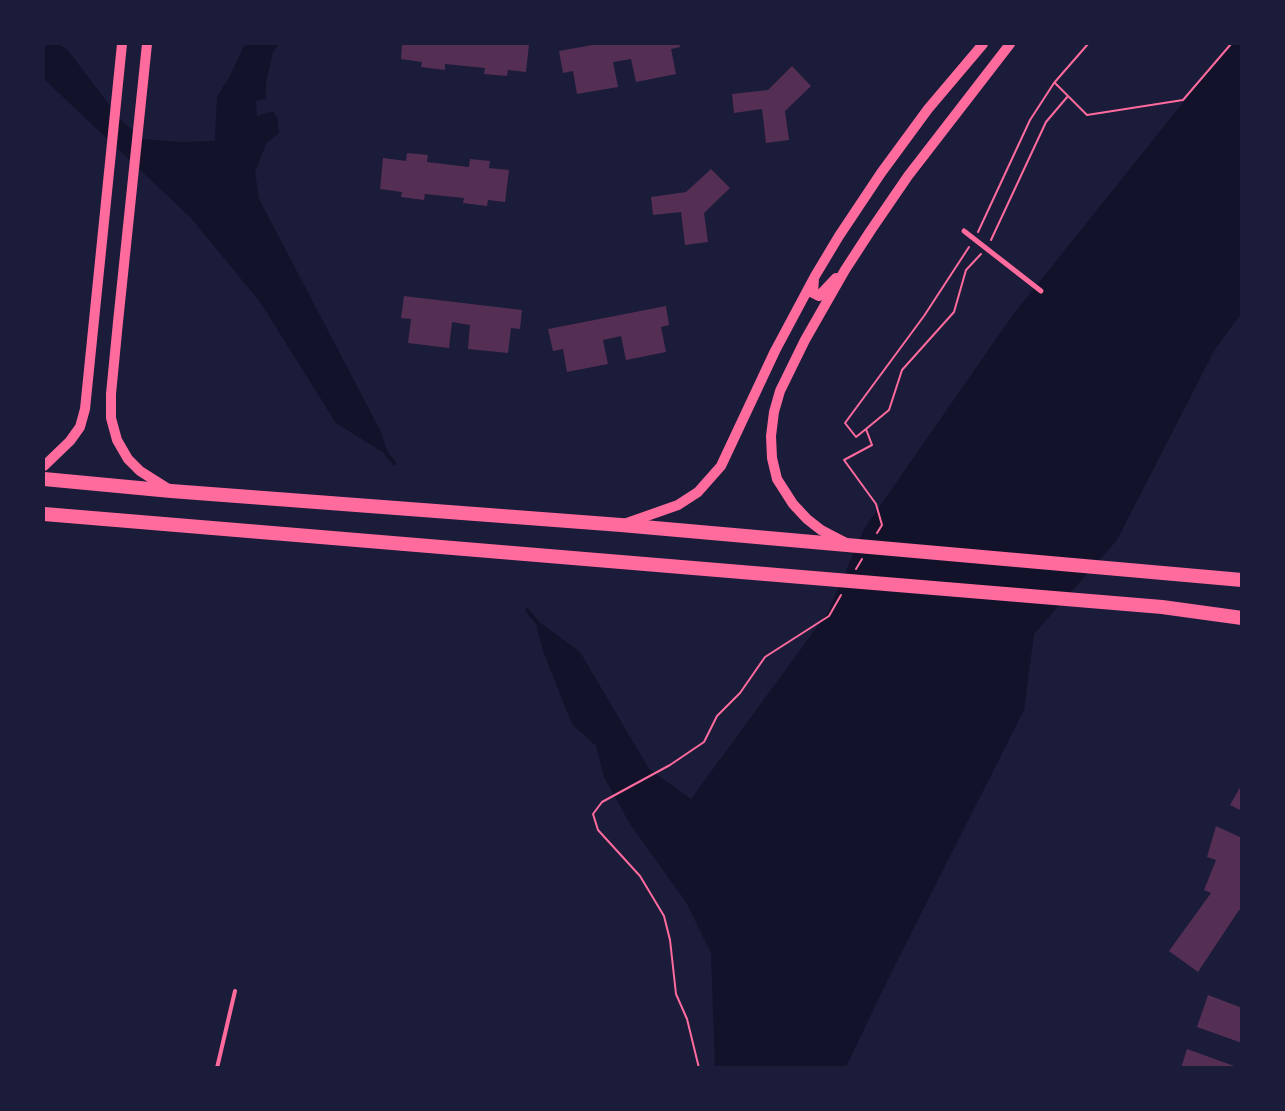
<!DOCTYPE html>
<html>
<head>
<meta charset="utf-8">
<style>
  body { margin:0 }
  #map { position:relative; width:1285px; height:1111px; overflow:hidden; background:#1b1b3a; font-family:Montserrat,sans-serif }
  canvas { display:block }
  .frame { position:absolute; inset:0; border:45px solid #1b1b3a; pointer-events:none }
</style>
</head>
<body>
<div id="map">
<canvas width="1285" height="1111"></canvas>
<div class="frame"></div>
</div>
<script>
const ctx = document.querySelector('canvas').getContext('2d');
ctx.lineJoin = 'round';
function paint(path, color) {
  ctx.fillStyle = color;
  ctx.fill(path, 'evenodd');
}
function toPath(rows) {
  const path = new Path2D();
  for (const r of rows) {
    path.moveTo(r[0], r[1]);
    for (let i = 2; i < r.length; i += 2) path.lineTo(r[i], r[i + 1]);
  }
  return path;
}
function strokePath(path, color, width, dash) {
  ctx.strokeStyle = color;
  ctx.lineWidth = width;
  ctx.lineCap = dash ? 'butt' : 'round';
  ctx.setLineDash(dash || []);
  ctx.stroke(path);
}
const water = toPath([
  [44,44,58,44,67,49,119,118,142,139,182,142,215,141,217,96,229,78,245,44,279,44,273,52,266,83,266,99,256,101,257,116,273,111,277,118,279,133,266,144,255,172,259,199,381,432,389,456,336,423,260,302,191,218,44,79],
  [1230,44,1241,44,1241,314,1215,349,1117,540,1034,634,1024,710,889,977,846,1067,715,1067,711,953,686,902,630,824,604,777,596,746,572,724,543,651,535,619,580,652,649,769,691,799,828,612,864,529,1012,316]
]);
const stream = toPath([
  [386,453,394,463],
  [527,610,536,621]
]);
const building = toPath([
  [402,44,529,44,526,72,508,70,507,76,484,74,485,68,445,64,445,70,421,67,422,62,401,59],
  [598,44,679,44,680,47,671,49,676,74,636,82,631,59,613,62,618,87,577,94,573,71,563,73,559,51],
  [792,66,811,86,785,111,789,140,766,143,762,109,734,113,732,94,768,90],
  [407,153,428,155,427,162,469,167,470,159,490,161,489,168,509,170,505,202,488,200,487,206,463,203,464,198,425,194,424,200,401,197,402,192,380,189,383,158,406,161],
  [711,169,730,188,704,213,708,242,685,245,681,212,653,215,651,197,686,192],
  [404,296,522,310,520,329,511,328,508,353,468,349,470,325,452,322,449,348,408,343,411,319,401,318],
  [666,306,669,325,661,327,666,352,626,360,621,336,603,340,608,364,567,372,563,349,553,351,548,329],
  [1242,784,1242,811,1230,805],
  [1216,826,1242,838,1242,911,1239,910,1198,972,1169,951,1211,893,1204,890,1216,860,1207,857],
  [1208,995,1242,1008,1242,1043,1197,1027],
  [1187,1049,1237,1067,1237,1068,1181,1068]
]);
const path = toPath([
  [1055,83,1068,96],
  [978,232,1030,120,1054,83,1088,44],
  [991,240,1046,122,1068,96,1087,115,1183,100,1231,44],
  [866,429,889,410,902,370,954,312,966,270,981,254],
  [877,533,882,525,876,504,844,460,872,445,866,429,856,437,845,423,924,316,969,247],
  [856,569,862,559],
  [699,1068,687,1019,676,994,670,940,664,916,640,876,598,830,593,814,602,802,670,765,704,742,717,716,740,693,765,657,829,616,841,595]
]);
const service = toPath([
  [217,1068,235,991]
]);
const pedestrian = toPath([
  [964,231,1041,291]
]);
const tertiary = toPath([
  [147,44,118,322,111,394,111,418,117,440,128,459,140,471,170,490],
  [44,466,70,441,80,427,85,409,122,44]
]);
const secondary = toPath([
  [814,279,813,293,819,296,836,278],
  [624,524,678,505,698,492,721,466,775,351,815,276,839,236,881,173,928,109,983,44],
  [846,543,821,530,807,519,793,504,777,479,772,458,771,436,774,412,780,391,805,340,845,270,871,230,908,176,1010,44]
]);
const trunk = toPath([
  [44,479,171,491,621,525,1242,580],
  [44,514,1162,607,1242,618]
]);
paint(water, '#12122b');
strokePath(stream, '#12122b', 4);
paint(building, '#542f53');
strokePath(path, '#ff6b9d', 2);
strokePath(service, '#ff6b9d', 4);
strokePath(pedestrian, '#ff6b9d', 5);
strokePath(tertiary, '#ff6b9d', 10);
strokePath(secondary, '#ff6b9d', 10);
strokePath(trunk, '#ff6b9d', 14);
</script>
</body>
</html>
